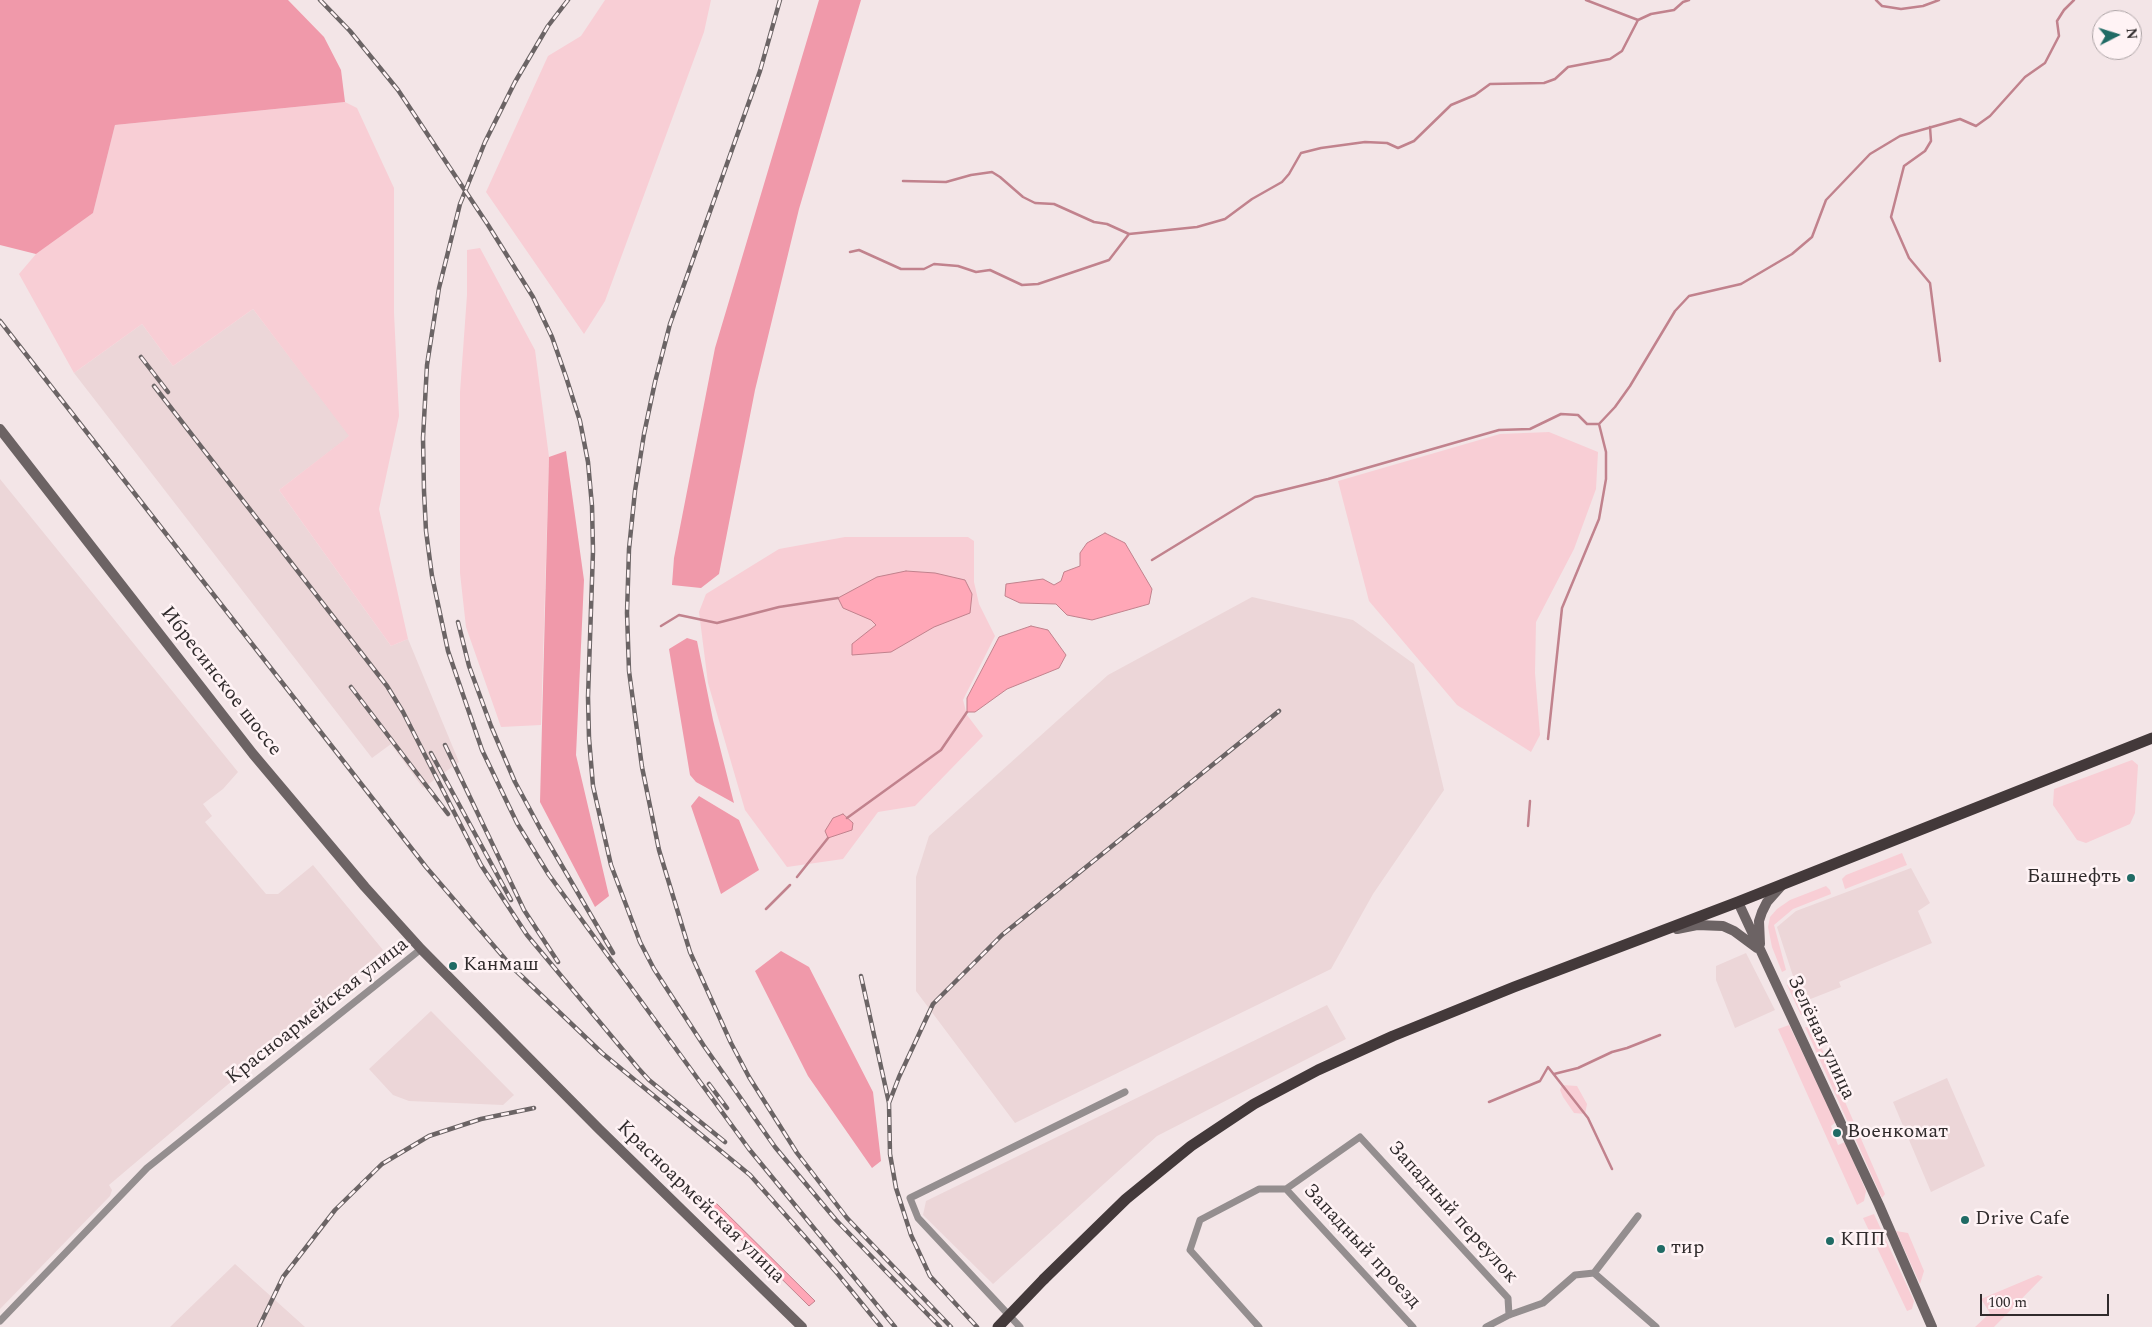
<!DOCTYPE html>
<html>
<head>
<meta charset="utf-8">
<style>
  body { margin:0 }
  #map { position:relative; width:2152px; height:1327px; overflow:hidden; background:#f3e5e7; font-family:Spectral,serif }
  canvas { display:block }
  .north { position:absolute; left:2092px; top:10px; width:50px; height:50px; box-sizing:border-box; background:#fff3f5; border:1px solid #aca3a5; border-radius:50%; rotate:85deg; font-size:14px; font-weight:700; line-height:20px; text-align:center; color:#302b2c }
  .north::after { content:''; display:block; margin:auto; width:18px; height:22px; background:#206b65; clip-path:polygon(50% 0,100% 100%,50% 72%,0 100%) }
  .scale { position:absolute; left:1980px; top:1294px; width:129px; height:22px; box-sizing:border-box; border:2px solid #302b2c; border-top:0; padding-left:6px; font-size:15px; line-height:18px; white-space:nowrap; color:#302b2c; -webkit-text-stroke:4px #fff3f5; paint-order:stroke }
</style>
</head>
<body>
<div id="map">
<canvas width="2152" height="1327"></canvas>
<div class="north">N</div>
<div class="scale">100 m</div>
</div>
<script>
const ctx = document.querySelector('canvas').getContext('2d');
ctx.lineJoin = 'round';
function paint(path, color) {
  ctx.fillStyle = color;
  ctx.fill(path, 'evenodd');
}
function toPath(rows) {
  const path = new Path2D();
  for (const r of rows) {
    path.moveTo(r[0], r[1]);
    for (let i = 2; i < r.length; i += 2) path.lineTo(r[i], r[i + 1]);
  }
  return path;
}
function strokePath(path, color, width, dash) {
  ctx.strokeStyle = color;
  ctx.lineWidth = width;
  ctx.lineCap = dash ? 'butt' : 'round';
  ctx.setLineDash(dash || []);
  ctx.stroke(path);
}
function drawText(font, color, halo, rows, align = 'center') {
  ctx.font = font + ' Spectral,serif';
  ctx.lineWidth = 5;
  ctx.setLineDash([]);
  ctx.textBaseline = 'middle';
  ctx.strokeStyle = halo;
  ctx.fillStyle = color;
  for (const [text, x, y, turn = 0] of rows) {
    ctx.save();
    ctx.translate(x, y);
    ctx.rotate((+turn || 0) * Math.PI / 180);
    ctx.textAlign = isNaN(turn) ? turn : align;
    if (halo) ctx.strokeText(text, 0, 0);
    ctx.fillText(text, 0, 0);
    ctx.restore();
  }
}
const built = toPath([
  [253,309,350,436,279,490,391,646,408,639,459,762,423,788,391,744,372,758,74,373,142,324,173,366],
  [0,479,238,772,223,789,203,804,212,816,205,822,210,828,266,894,278,894,313,865,383,950,265,1053,109,1185,112,1190,110,1196,0,1309],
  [1252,597,1353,620,1414,664,1444,790,1373,894,1331,969,1015,1123,916,991,916,877,929,836,1108,675],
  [1911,868,1930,903,1918,911,1932,943,1839,982,1841,987,1808,1000,1798,976,1793,976,1777,927,1796,911],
  [1746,953,1775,1010,1735,1028,1716,980,1716,966],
  [1327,1005,1346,1039,1157,1136,993,1284,923,1215,926,1201],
  [431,1011,514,1095,503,1105,409,1101,393,1095,369,1069],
  [1947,1078,1985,1166,1931,1192,1893,1102],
  [235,1264,305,1327,170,1327]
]);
const green = toPath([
  [605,0,711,0,704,32,605,301,584,334,486,192,548,56,581,36],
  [345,102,357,108,394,188,394,313,399,416,379,509,408,639,391,646,279,490,349,436,253,309,173,366,142,324,74,373,19,274,36,254,93,213,115,125],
  [480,248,535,350,549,457,541,725,501,727,466,627,460,573,460,392,467,295,467,250],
  [1549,432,1598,452,1596,489,1574,549,1536,622,1535,673,1540,735,1531,752,1457,705,1369,601,1338,481,1500,434],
  [845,537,968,537,974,541,974,582,979,604,995,636,963,700,967,715,983,736,915,806,878,812,843,859,787,867,745,810,708,683,699,612,706,594,779,549],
  [2132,760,2138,765,2135,813,2130,824,2086,843,2077,840,2053,805,2054,789],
  [1902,853,1907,865,1845,889,1842,879,1846,875],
  [1826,886,1830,890,1831,894,1793,909,1774,925,1786,970,1782,972,1772,947,1768,927,1770,917,1777,909,1790,900],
  [1792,982,1807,1014,1801,1015,1787,985],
  [1789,1025,1836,1122,1831,1126,1838,1145,1845,1142,1866,1191,1864,1201,1857,1205,1778,1029],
  [1805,1027,1813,1028,1885,1194,1882,1198],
  [1562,1085,1577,1086,1587,1104,1585,1114,1574,1113,1563,1097,1560,1090],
  [1874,1214,1914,1301,1912,1309,1907,1311,1863,1218],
  [1896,1231,1908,1233,1924,1271,1920,1284],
  [2038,1275,2043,1277,1994,1327,1975,1327,1990,1313,1981,1299]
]);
const forest = toPath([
  [0,0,288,0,324,37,341,70,345,102,115,125,93,213,36,254,0,245],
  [819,0,861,0,799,209,755,390,719,574,701,588,672,585,674,558,715,348],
  [566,451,584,580,576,755,609,896,595,907,540,802,549,457],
  [687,638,697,641,713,720,734,803,696,782,690,775,669,649],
  [699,796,739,820,759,870,721,894,691,806],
  [781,951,809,967,873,1092,881,1161,872,1168,808,1076,755,971]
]);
const water = toPath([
  [1105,533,1125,543,1152,589,1149,604,1092,620,1067,615,1056,604,1020,603,1005,596,1006,584,1043,579,1054,585,1061,581,1064,572,1080,566,1080,553,1087,543,1105,533],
  [906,571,935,573,965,580,972,594,970,613,934,627,891,652,852,655,852,644,876,625,871,620,843,608,838,598,877,577,906,571],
  [1031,626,1048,630,1066,655,1059,668,1007,689,975,712,967,712,967,698,999,637,1031,626],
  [843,814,853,823,852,830,828,838,825,831,833,818,843,814],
  [711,1198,815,1301,809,1306,704,1202,711,1198]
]);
const stream = toPath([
  [1586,0,1638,20,1651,14,1674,10,1683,2,1689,0],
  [1876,0,1882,6,1901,9,1923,6,1939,0],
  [1930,127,1931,141,1925,151,1904,166,1891,217,1909,258,1930,283,1940,361],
  [903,181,946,182,971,175,992,172,1000,177,1023,197,1035,203,1054,204,1094,222,1107,224,1129,234,1197,227,1225,219,1252,199,1282,182,1289,174,1301,153,1321,148,1365,142,1387,143,1398,148,1414,141,1451,105,1475,95,1490,84,1544,83,1555,79,1568,67,1610,59,1622,51,1638,20],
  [850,252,859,250,901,269,924,269,934,264,958,266,976,272,990,270,1022,285,1038,284,1109,260,1129,234],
  [1152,560,1255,497,1328,479,1499,430,1530,429,1561,414,1578,415,1587,424,1599,424,1615,407,1630,386,1675,311,1689,296,1741,284,1792,254,1812,237,1826,200,1870,154,1900,136,1960,119,1976,126,1990,116,2025,77,2045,63,2059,36,2057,21,2064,10,2074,0],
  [661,626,679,615,717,623,779,607,838,598],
  [1548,739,1562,608,1599,519,1606,479,1606,452,1599,424],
  [847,818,941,750,967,712],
  [1528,826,1530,801],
  [797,877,828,838],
  [766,909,790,885],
  [1554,1074,1578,1068,1612,1052,1627,1048,1660,1035],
  [1489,1102,1540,1081,1548,1067,1588,1118,1612,1169]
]);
const minor = toPath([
  [1286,1189,1413,1327],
  [1638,1216,1594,1273,1656,1327],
  [0,1321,147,1168,421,949],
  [1020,1327,918,1218,910,1198,1125,1092],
  [1259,1327,1190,1250,1200,1220,1259,1189,1286,1189,1360,1137,1508,1298,1509,1315],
  [1486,1327,1509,1315,1543,1303,1575,1275,1594,1273]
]);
const secondary = toPath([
  [0,429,253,754,365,887,421,949,599,1129,802,1327],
  [1738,902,1879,1205,1932,1327],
  [1677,929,1697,925,1723,926,1734,931,1757,948],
  [1760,944,1759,921,1762,912,1767,902,1783,884]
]);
const trunk = toPath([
  [1044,1279,1126,1199,1191,1146,1254,1104,1318,1070,1393,1036,1514,987,1738,902,2152,738]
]);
const rail = toPath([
  [320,0,350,31,398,90,488,225,533,297,552,337,566,377,580,421,588,462,592,506,593,551,588,697,589,738,593,786,611,865,640,942,654,969,704,1046,775,1147,836,1220,940,1327],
  [568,0,548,26,515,82,485,142,460,204,439,288,427,365,423,438,424,491,426,531,432,576,448,651,482,750,517,823,549,875,749,1149,895,1327],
  [780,0,760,71,670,324,655,382,644,434,635,491,629,549,627,613,629,671,642,767,659,850,690,952,731,1043,749,1077,797,1153,847,1218,951,1327],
  [0,321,426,867,512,967,602,1053,750,1175,837,1273,881,1327],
  [141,357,168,392],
  [154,386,387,686,403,712,481,865,527,935,638,1068,649,1080,725,1142],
  [458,622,469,666,491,726,515,782,541,830,613,953],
  [351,687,448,814],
  [445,745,524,910,558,962],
  [431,753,511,900],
  [861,976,889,1103,890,1154,896,1188,911,1235,930,1276,977,1327],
  [709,1084,727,1108],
  [889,1103,899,1077,933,1004,1002,935,1279,711],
  [259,1327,283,1277,335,1210,382,1164,429,1136,481,1119,534,1108]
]);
const trunkBridge = toPath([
  [998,1327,1044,1279]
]);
const markers = [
  [2131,878,5,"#206b65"],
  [453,966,5,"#206b65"],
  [1837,1133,5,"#206b65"],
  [1965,1220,5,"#206b65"],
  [1830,1241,5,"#206b65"],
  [1661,1249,5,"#206b65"]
];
const streetNames = [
  ["Ибресинское шоссе",220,682,52],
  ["Красноармейская улица",318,1012,-38],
  ["Зелёная улица",1820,1038,65],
  ["Красноармейская улица",700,1203,44],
  ["Западный переулок",1452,1213,48],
  ["Западный проезд",1361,1247,47]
];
const poiNames = [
  ["Башнефть",2121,878,"right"],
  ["Канмаш",463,966],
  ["Военкомат",1847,1133],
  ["Drive Cafe",1975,1220],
  ["КПП",1840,1241],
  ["тир",1671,1249]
];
paint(built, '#ecd6d8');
paint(green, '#f8ced5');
paint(forest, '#f099aa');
paint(water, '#ffa7b7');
strokePath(water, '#c1828d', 1);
strokePath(stream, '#c1828d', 2.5);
strokePath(minor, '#948e8f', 7);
strokePath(secondary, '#6c6364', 10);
strokePath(trunk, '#43393a', 11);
strokePath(rail, '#6b6465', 4.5);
strokePath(rail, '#fff3f5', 2.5, [8]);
strokePath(trunkBridge, '#43393a', 11);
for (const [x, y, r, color] of markers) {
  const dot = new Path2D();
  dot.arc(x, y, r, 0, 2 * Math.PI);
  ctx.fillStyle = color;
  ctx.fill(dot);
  strokePath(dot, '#fff3f5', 2);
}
drawText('20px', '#302b2c', '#fff3f5', streetNames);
drawText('20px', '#302b2c', '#fff3f5', poiNames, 'left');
</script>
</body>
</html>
